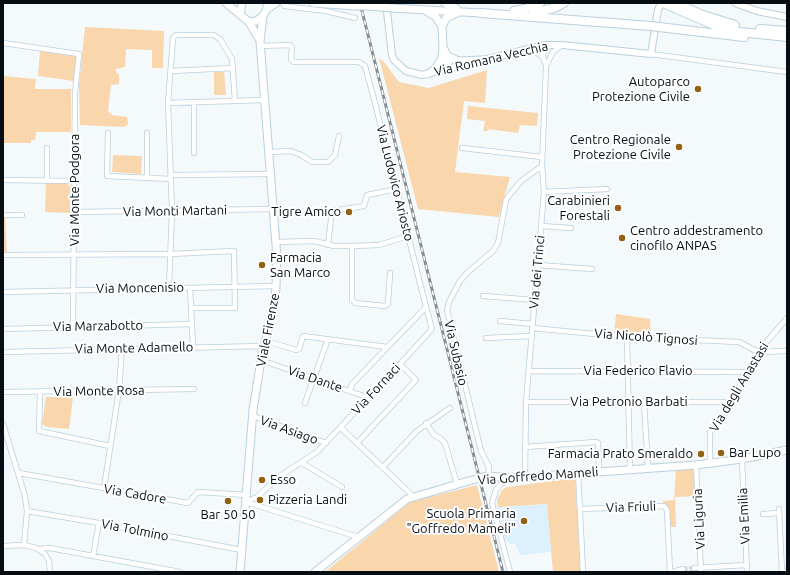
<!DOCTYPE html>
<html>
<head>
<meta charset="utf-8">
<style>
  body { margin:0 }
  #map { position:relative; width:790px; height:575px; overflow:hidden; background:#f4f9fc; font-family:Ubuntu,sans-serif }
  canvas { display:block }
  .frame { position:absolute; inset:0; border:4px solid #060e13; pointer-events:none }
</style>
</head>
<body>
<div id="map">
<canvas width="790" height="575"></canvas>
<div class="frame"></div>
</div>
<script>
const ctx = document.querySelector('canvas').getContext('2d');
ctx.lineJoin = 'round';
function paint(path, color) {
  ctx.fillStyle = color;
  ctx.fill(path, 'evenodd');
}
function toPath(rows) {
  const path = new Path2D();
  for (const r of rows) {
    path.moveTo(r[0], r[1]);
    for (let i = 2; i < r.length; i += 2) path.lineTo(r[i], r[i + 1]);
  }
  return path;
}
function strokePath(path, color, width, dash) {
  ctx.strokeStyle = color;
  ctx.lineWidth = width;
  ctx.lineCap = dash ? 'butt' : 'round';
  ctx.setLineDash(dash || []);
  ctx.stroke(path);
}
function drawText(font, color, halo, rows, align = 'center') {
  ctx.font = font + ' Ubuntu,sans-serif';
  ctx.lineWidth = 4;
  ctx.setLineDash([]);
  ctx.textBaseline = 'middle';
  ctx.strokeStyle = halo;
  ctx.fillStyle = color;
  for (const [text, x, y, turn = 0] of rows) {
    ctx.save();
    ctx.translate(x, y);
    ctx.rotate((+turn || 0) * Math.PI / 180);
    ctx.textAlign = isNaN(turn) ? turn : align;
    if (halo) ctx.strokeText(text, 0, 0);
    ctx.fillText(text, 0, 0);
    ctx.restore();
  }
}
const built = toPath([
  [547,504,551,552,520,555,515,544,510,544,504,539,498,507]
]);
const green = toPath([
  [85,27,164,31,163,68,152,68,152,50,126,49,125,67,116,69,116,73,119,74,119,84,111,85,108,111,112,115,127,117,128,124,124,127,80,125,79,86],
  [40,50,73,54,76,57,74,81,38,76],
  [379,58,384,62,399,82,429,88,487,70,485,103,464,101,455,172,510,177,499,217,418,209],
  [214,72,224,72,226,95,214,95],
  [3,76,36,79,35,89,71,89,71,132,36,132,35,140,31,140,31,143,3,143],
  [468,106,538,113,537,126,520,125,518,133,488,129,488,131,483,131,485,121,467,119],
  [113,155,142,156,141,174,112,172],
  [46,183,66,183,71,187,70,213,45,212],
  [3,215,5,215,7,255,3,255],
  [616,314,650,319,651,338,614,336],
  [46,397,73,397,69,429,47,427,42,424],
  [695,467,696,496,675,497,676,527,669,527,668,510,663,505,663,501,674,500,676,469],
  [575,478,581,572,553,572,547,504,498,507,497,500,502,490,507,487],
  [477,485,499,572,325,572,410,502]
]);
const minorTunnel = toPath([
  [683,569,694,568]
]);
const minor = toPath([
  [283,3,284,6,326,11,355,18],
  [3,43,79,54,75,93,73,327],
  [545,45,543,57,546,66],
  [260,46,290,45,292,47,291,59,294,62,359,62,365,66,374,99,426,307,352,384,350,391],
  [529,50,534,51,543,57],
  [651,54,787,72],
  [171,71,233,68],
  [168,103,266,100],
  [108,133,107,176,171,179],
  [462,148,542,157],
  [270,152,291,151,301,155,312,162,328,162,335,155,339,136],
  [194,153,194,102],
  [171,175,271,174],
  [147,177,147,133],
  [3,180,75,181],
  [47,181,47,148],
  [544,192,607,189],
  [75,212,274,209],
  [3,215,22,215],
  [541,226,571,228],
  [276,242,314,241,334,246,352,246,379,245,408,236],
  [328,245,332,211,364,206,367,195,397,189],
  [352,246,352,300,355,303,385,306,388,304,390,273],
  [3,255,170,254,234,251,235,308,191,308],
  [538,265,592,269],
  [169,288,172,211,168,103,173,38,176,35,214,35,220,39,232,59,235,101],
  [190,288,193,347],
  [3,292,276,286],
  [483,296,535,300],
  [500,321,533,324],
  [532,328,627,337,739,342,758,352,787,351],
  [3,329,192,324],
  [627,337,630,471],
  [486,338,532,336],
  [266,341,296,350,299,349,303,336,387,347],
  [3,352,264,346],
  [261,360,369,398],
  [529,371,747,372],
  [3,392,194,389],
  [40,392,39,431,110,446],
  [644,401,648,469],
  [526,402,731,402],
  [305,403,328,339],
  [253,416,326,443],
  [426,423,434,435,441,439,445,443,457,484],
  [3,424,25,496,27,511,24,545,36,548,45,554,49,561,50,572],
  [341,428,413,496],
  [357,443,416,380,400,364],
  [525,447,596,442,598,443,599,471],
  [742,459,747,572],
  [302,463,342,487],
  [710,463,710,432,721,421,758,352,787,318],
  [696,465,701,572],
  [383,467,417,431,450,408],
  [578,472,583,572],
  [19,473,188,503,198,492,247,495],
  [488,476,489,467,481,451,447,310,449,302,460,281,468,272,493,251,498,243,506,200,511,193,521,181,542,166],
  [525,476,526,402,544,192,542,166,546,66,553,52,562,45],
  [104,488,119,390,122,348],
  [246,502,257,497,280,476,317,452,400,364,432,329,426,307],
  [246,502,358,537],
  [580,509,664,506,667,510,670,572],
  [779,509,782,572],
  [27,511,99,523,242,550],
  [763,514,779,513],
  [3,546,24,545],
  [39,549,50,548,180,572],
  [93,556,99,523],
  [694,568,747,565],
  [510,572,492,503,496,490,500,485,510,479],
  [672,572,683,569],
  [785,572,787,571]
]);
const tertiary = toPath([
  [386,3,392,55,394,60,406,71,422,75,545,45,562,45,651,54,658,10,661,3],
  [735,3,757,11,787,17]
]);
const secondary = toPath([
  [249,22,259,39],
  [240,572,253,410,261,360,275,300,276,286,277,258,260,41,263,16],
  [315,572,407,499,479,478,488,476,514,478,696,465,742,459,787,450]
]);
const primary = toPath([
  [226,3,249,22,256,21,263,16,267,9,267,3],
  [313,3,355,6],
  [445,3,457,9],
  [366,6,381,7],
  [392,8,481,13],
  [267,9,276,3],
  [426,11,436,17,442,27,443,47,449,60,446,70],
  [240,14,242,3],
  [442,27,446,18,457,13],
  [443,47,442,62,446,70],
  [448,56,458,61,482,60],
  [428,74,435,69,442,58]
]);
const trunk = toPath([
  [663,3,716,26,740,32,787,37],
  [676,3,700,14,735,25],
  [514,11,525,9,540,3],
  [481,13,651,26],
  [533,13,554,8,564,3],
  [659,27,744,37],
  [760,29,787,31]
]);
const rail = toPath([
  [360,3,503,572]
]);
const primaryBridge = toPath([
  [355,6,366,6],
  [381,7,392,8]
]);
const trunkBridge = toPath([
  [651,26,659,27]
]);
const markers = [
  [698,89,4,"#936112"],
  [679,147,4,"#936112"],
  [618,208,4,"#936112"],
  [349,212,4,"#936112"],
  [622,238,4,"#936112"],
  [262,265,4,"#936112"],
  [721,453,4,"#936112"],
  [701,454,4,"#936112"],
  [262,480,4,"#936112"],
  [260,500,4,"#936112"],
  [228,501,4,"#936112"],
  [524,521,4,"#936112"]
];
const streetNames = [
  ["Via Romana Vecchia",491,59,-13],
  ["Via Ludovico Ariosto",395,183,76],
  ["Via Monte Podgora",75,190,-90],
  ["Via Monti Martani",175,211,-1],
  ["Via dei Trinci",537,272,-85],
  ["Via Moncenisio",140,288,-1],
  ["Via Marzabotto",98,326,-1],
  ["Viale Firenze",268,330,-79],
  ["Via Nicolò Tignosi",646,337,4],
  ["Via Monte Adamello",134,348,-1],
  ["Via Subasio",456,353,77],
  ["Via Federico Flavio",638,371],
  ["Via Dante",315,379,19],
  ["Via degli Anastasi",739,387,-59],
  ["Via Fornaci",376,389,-47],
  ["Via Monte Rosa",99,391,-1],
  ["Via Petronio Barbati",629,402],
  ["Via Asiago",289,430,20],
  ["Via Goffredo Mameli",538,476,-4],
  ["Via Cadore",135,494,10],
  ["Via Friuli",631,507,-2],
  ["Via Emilia",744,516,-93],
  ["Via Liguria",699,519,-93],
  ["Via Tolmino",135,530,11]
];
const poiNames = [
  ["Autoparco",690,82],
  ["Protezione Civile",690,97],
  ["Centro Regionale",671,140],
  ["Protezione Civile",671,155],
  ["Carabinieri",610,201],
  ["Forestali",610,216],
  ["Tigre Amico",341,212],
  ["Centro addestramento",630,231,"left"],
  ["cinofilo ANPAS",630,246,"left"],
  ["Farmacia",270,258,"left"],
  ["San Marco",270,273,"left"],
  ["Bar Lupo",729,453,"left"],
  ["Farmacia Prato Smeraldo",693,454],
  ["Esso",270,480,"left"],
  ["Pizzeria Landi",268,500,"left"],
  ["Scuola Primaria",516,514],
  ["\"Goffredo Mameli\"",516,529],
  ["Bar 50 50",228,515,"center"]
];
paint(built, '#ddf0fd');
paint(green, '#f9d6ac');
strokePath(minorTunnel, '#d0d6d9', 4.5, [4.5, 2]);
strokePath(minor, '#b8d0df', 6);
strokePath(tertiary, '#b8d0df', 8);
strokePath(secondary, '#b8d0df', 9);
strokePath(primary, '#b8d0df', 9);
strokePath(trunk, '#b8d0df', 10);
strokePath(minor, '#fff', 4.5);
strokePath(tertiary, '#fff', 6);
strokePath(secondary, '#fff', 7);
strokePath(primary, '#fff', 7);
strokePath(trunk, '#fff', 8);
strokePath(rail, '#888f92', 3);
strokePath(rail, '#fff', 1.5, [4.5]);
strokePath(primaryBridge, '#b8d0df', 9, []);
strokePath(trunkBridge, '#b8d0df', 10, []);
strokePath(primaryBridge, '#fff', 7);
strokePath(trunkBridge, '#fff', 8);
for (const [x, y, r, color] of markers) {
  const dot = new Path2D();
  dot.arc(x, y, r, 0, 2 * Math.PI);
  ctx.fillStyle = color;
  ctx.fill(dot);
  strokePath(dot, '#fff', 1.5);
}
drawText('13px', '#060e13', '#fff', streetNames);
drawText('13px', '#060e13', '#fff', poiNames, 'right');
</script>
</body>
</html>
